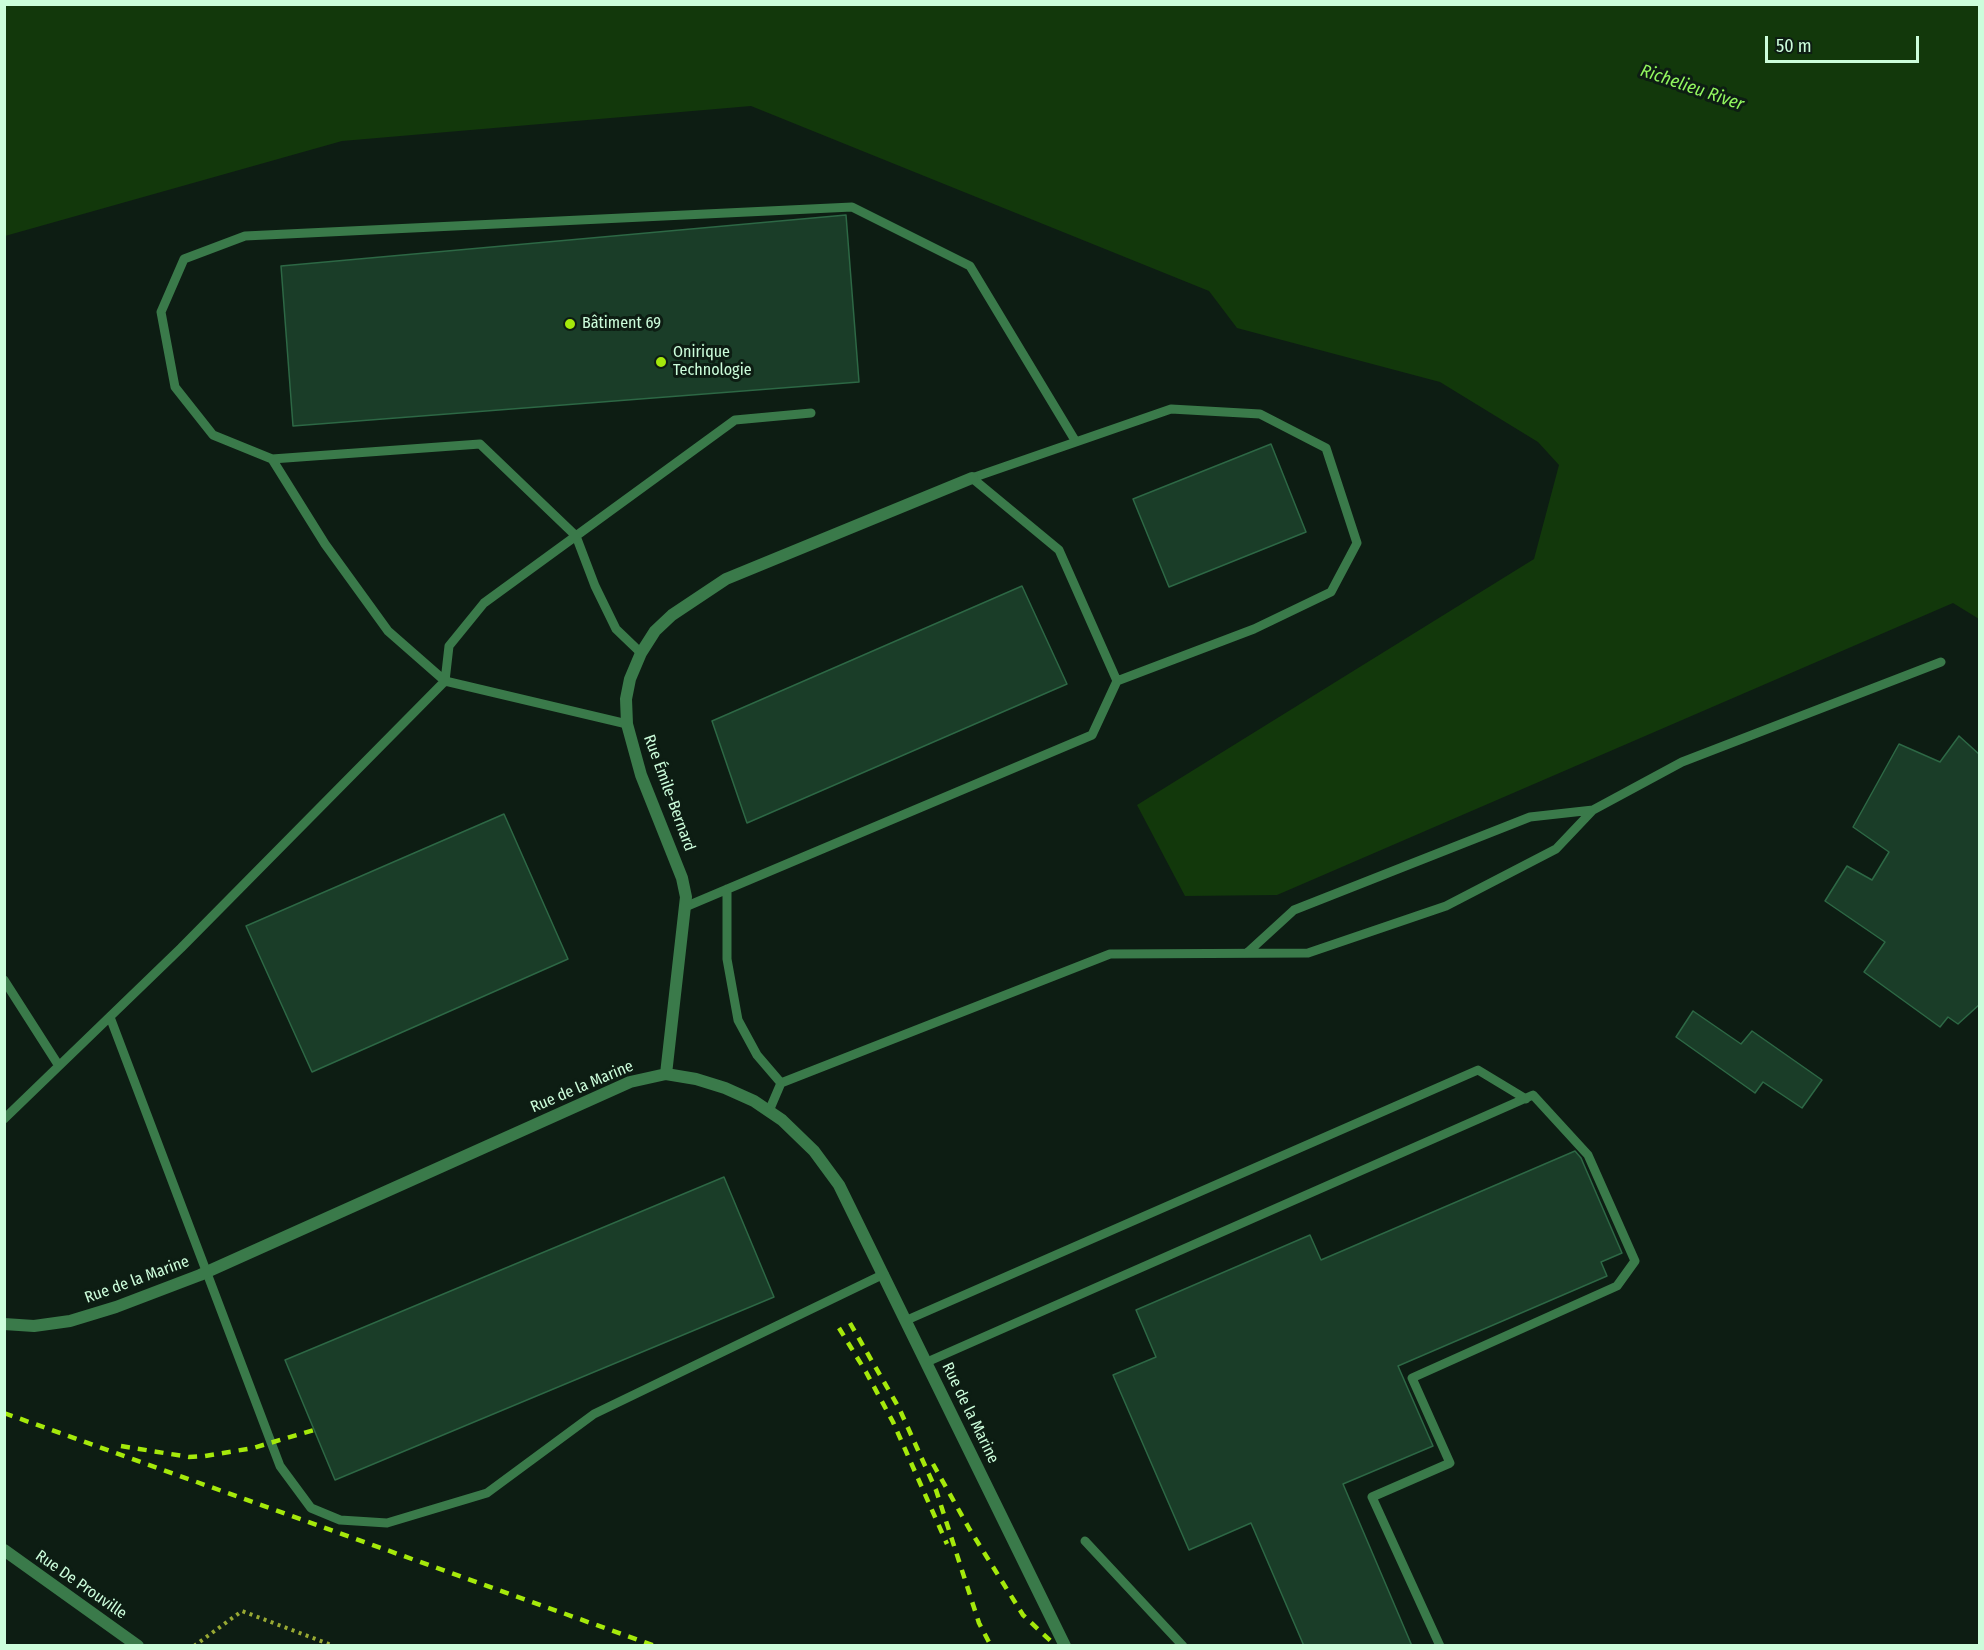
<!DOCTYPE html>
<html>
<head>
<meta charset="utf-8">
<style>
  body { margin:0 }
  #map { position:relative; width:1984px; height:1650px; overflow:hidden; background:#0d1d13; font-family:"Fira Sans Condensed",sans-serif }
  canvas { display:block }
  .frame { position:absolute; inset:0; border:6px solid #ccfddb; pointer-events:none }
  .scale { position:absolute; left:1765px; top:36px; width:154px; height:27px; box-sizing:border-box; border:3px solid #ccfddb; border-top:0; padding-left:8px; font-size:18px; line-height:21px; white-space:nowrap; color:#ccfddb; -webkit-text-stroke:4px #0d1d13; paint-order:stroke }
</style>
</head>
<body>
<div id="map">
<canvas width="1984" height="1650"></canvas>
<div class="frame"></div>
<div class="scale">50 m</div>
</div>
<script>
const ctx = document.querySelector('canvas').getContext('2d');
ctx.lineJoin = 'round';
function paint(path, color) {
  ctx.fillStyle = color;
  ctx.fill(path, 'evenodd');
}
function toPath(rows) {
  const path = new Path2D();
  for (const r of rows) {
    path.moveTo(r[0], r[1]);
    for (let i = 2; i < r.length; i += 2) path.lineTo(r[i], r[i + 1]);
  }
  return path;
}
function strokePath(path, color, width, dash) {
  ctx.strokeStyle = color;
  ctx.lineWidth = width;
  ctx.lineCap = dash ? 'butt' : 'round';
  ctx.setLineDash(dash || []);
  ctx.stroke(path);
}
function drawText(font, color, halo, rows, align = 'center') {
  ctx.font = font + ' "Fira Sans Condensed",sans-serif';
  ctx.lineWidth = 6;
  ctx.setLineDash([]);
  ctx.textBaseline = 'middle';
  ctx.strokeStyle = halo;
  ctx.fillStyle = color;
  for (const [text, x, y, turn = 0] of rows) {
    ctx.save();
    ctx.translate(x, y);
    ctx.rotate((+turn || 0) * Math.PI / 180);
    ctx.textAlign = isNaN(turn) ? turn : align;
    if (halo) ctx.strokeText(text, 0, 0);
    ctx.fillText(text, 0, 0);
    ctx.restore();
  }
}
const water = toPath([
  [5,4,1979,5,1979,619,1953,603,1277,895,1185,896,1137,805,1534,559,1559,465,1538,442,1440,382,1237,328,1209,291,751,106,342,141,5,236]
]);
const building = toPath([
  [846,215,859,382,293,426,281,266,846,215],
  [1271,444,1306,532,1169,587,1133,499,1271,444],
  [1022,586,1067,684,747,823,712,721,1022,586],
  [1959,736,1980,755,1980,1004,1958,1024,1948,1017,1940,1027,1864,972,1885,942,1825,901,1847,866,1872,880,1889,852,1853,827,1899,744,1940,762,1959,736],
  [504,814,568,959,312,1072,246,926,504,814],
  [1693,1011,1741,1044,1752,1031,1822,1080,1802,1108,1763,1082,1755,1093,1676,1037,1693,1011],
  [1575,1151,1581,1158,1622,1253,1601,1262,1607,1276,1398,1366,1433,1446,1343,1484,1412,1646,1304,1646,1251,1523,1189,1550,1113,1375,1156,1357,1136,1310,1310,1235,1321,1260,1575,1151],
  [724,1177,774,1297,335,1480,285,1360,724,1177]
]);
const path = toPath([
  [194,1646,242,1611,334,1646]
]);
const lane = toPath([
  [272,459,480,444,576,536,595,586,616,629,641,653],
  [972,478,1171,409,1260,414,1326,448,1357,543,1331,592,1254,629,1117,681],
  [445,681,388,631,325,544,272,459,213,435,175,387,161,312,184,259,245,236,852,207,970,266,1076,442],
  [445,681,449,646,484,603,735,420,811,413],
  [727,889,727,959,738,1020,757,1055,781,1083],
  [685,907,1092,735,1117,681,1059,550,972,478],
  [1247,953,1294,910,1530,817,1593,810],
  [4,980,59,1066],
  [110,1017,280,1466,311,1508,340,1520,387,1523,487,1493,594,1414,884,1274],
  [769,1111,781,1083,1110,954,1308,953,1446,906,1556,849,1593,810,1682,762,1941,662],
  [4,1119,181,948,445,681,627,724],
  [907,1320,1478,1070,1526,1099],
  [927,1362,1533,1095,1588,1155,1635,1261,1617,1286,1412,1378,1450,1463,1372,1497,1440,1646],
  [1085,1541,1183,1646]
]);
const street = toPath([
  [666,1074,686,897,682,878,641,775,627,724,626,699,630,679,641,653,655,631,672,615,726,579,972,478],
  [4,1324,34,1326,70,1321,116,1307,200,1275,630,1082,666,1074,696,1079,725,1088,754,1101,782,1120,814,1151,839,1185,1065,1646],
  [4,1550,138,1646]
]);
const rail = toPath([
  [850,1323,899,1408,936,1490,979,1623,991,1646],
  [839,1328,866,1372,893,1422,947,1544],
  [4,1413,655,1646],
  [121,1446,189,1457,205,1456,253,1448,314,1430],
  [933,1464,970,1530,1023,1615,1056,1646]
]);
const markers = [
  [570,324,6,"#a5e90b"],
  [661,362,6,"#a5e90b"]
];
const poiNames = [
  ["Bâtiment 69",582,324],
  ["Onirique",673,353],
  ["Technologie",673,371]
];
const streetNames = [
  ["Rue Émile-Bernard",669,793,70],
  ["Rue de la Marine",582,1087,-23],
  ["Rue de la Marine",137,1280,-20],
  ["Rue de la Marine",970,1413,64],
  ["Rue De Prouville",81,1585,35]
];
const waterNames = [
  ["Richelieu River",1692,88,19]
];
paint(water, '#12380b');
paint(building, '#1a3d28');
strokePath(building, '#2d6845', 1.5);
strokePath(path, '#98a933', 4, [3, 4.5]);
strokePath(lane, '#3a7a4a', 9);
strokePath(street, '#3a7a4a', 12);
strokePath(rail, '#a5e90b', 4.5, [9, 8]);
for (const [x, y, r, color] of markers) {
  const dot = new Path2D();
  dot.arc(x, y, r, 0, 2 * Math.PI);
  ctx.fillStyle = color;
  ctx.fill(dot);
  strokePath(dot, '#0d1d13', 2);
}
drawText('16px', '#ccfddb', '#0d1d13', poiNames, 'left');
drawText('16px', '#ccfddb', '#0d1d13', streetNames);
drawText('italic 18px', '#92f75f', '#0d1d13', waterNames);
</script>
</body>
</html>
